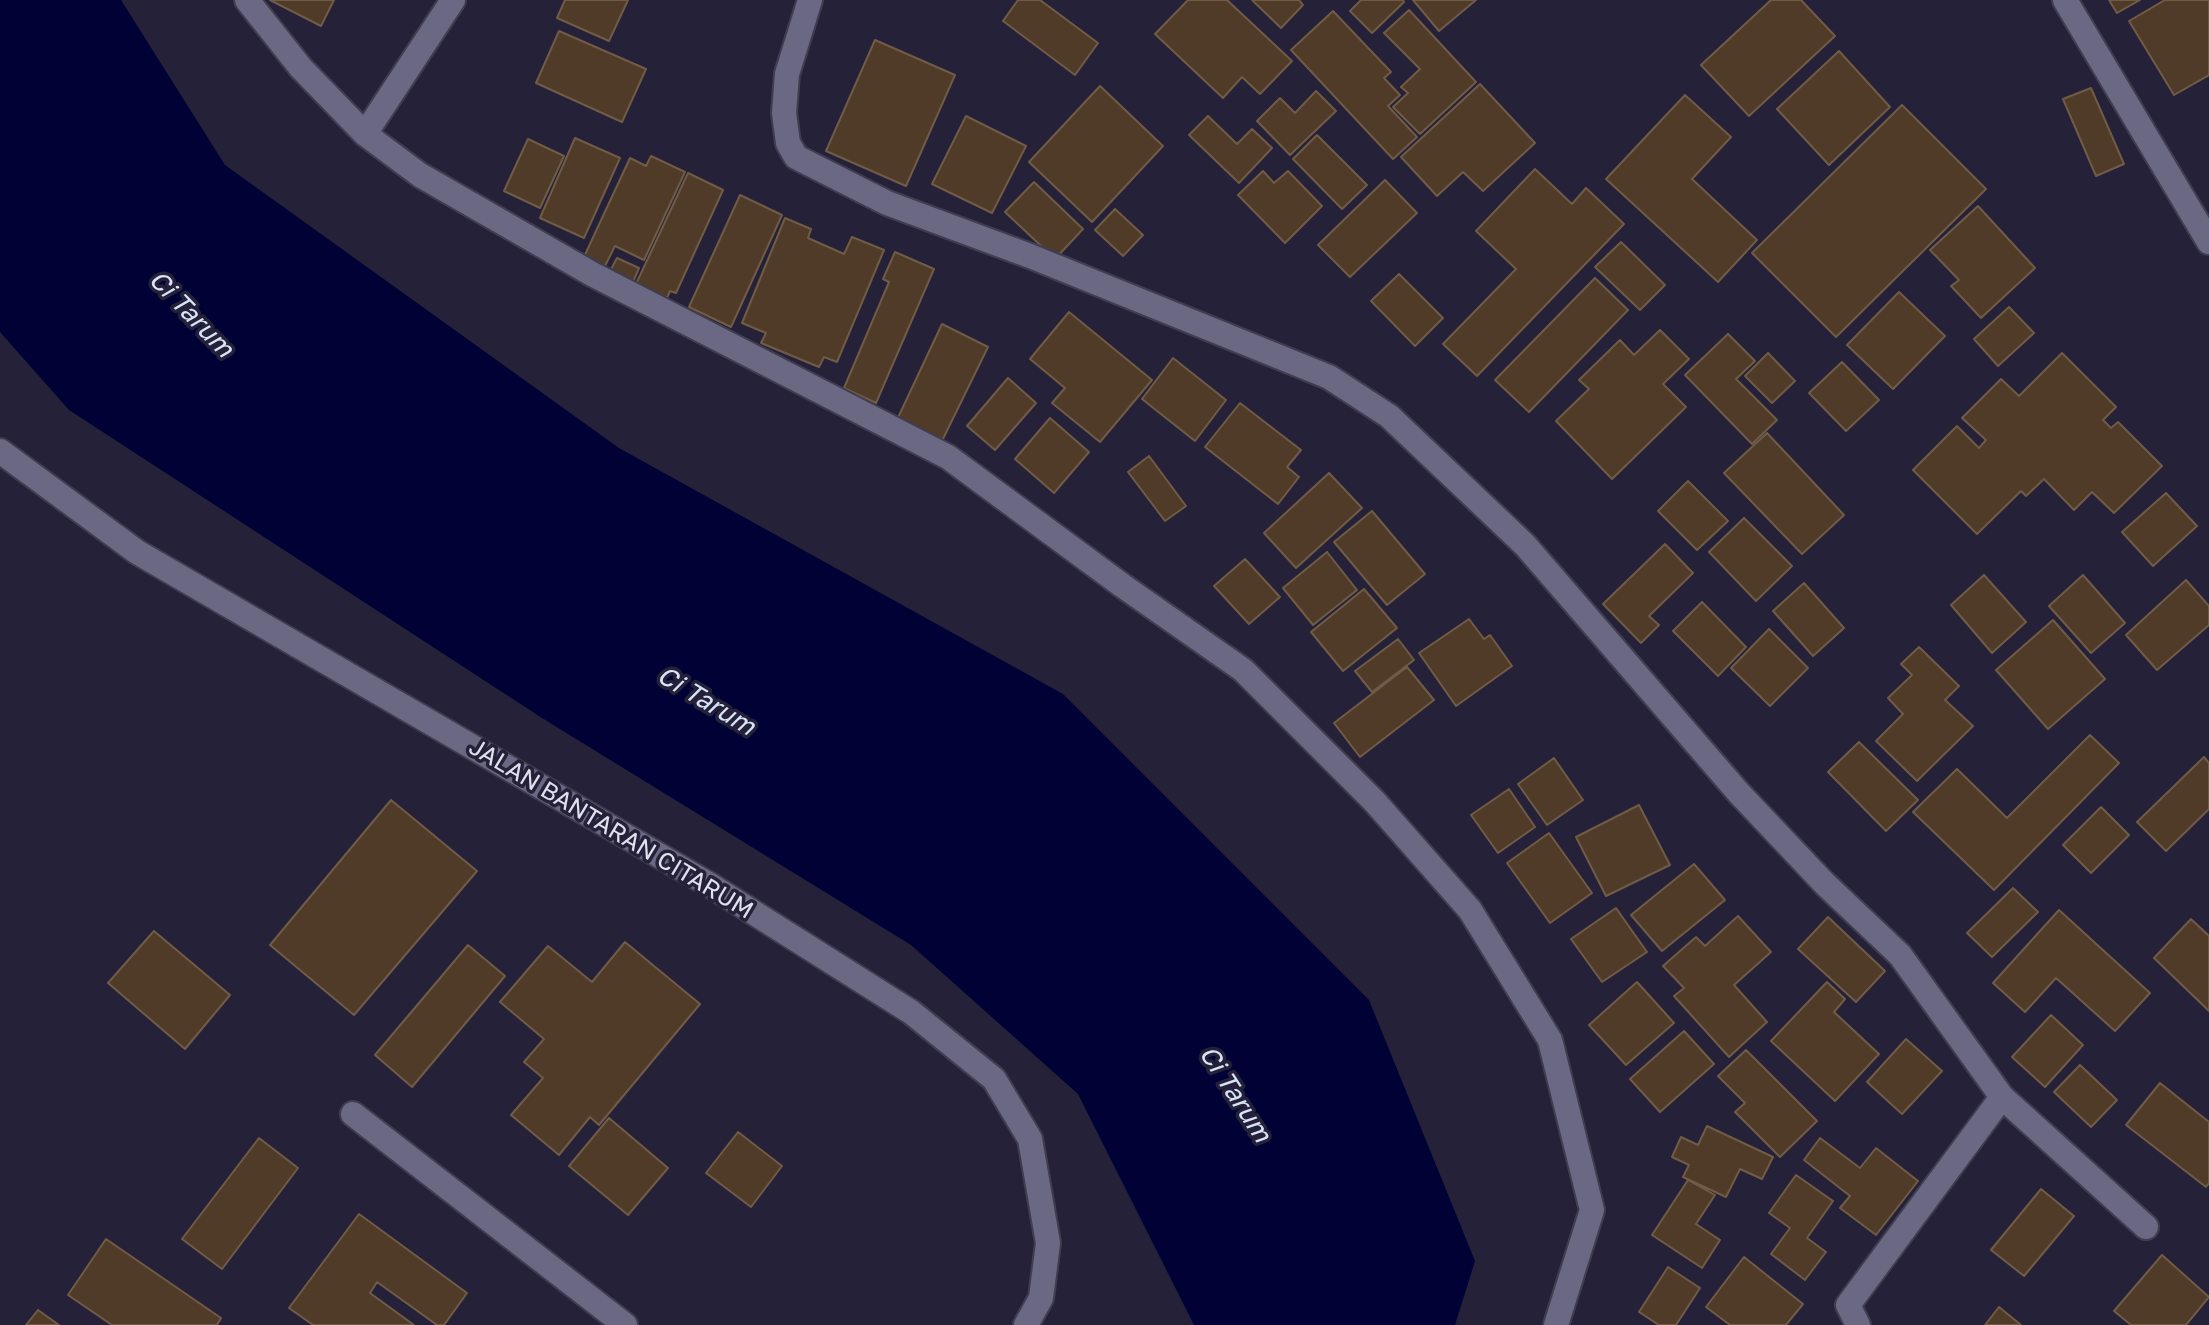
<!DOCTYPE html>
<html>
<head>
<meta charset="utf-8">
<style>
  body { margin:0 }
  canvas { display:block; background:#242138 }
</style>
</head>
<body>
<canvas width="2209" height="1325"></canvas>
<script>
const ctx = document.querySelector('canvas').getContext('2d');
ctx.lineJoin = 'round';
function paint(path, color) {
  ctx.fillStyle = color;
  ctx.fill(path, 'evenodd');
}
function toPath(rows) {
  const path = new Path2D();
  for (const r of rows) {
    path.moveTo(r[0], r[1]);
    for (let i = 2; i < r.length; i += 2) path.lineTo(r[i], r[i + 1]);
  }
  return path;
}
function strokePath(path, color, width, dash) {
  ctx.strokeStyle = color;
  ctx.lineWidth = width;
  ctx.lineCap = dash ? 'butt' : 'round';
  ctx.setLineDash(dash || []);
  ctx.stroke(path);
}
function drawText(font, color, halo, rows, align = 'center') {
  ctx.font = font + ' "Golos Text",sans-serif';
  ctx.lineWidth = 7;
  ctx.setLineDash([]);
  ctx.textBaseline = 'middle';
  ctx.strokeStyle = halo;
  ctx.fillStyle = color;
  for (const [text, x, y, turn = 0] of rows) {
    ctx.save();
    ctx.translate(x, y);
    ctx.rotate((+turn || 0) * Math.PI / 180);
    ctx.textAlign = isNaN(turn) ? turn : align;
    if (halo) ctx.strokeText(text, 0, 0);
    ctx.fillText(text, 0, 0);
    ctx.restore();
  }
}
const water = toPath([
  [0,0,121,0,225,165,619,448,1063,694,1369,1000,1475,1261,1455,1325,1194,1325,1078,1094,911,945,542,718,69,410,0,332]
]);
const building = toPath([
  [270,0,334,0,321,26,270,0],
  [565,0,628,0,609,41,557,18,565,0],
  [1018,0,1040,0,1098,43,1075,75,1003,21,1018,0],
  [1188,0,1227,0,1292,61,1260,94,1242,77,1223,98,1155,34,1188,0],
  [1252,0,1299,0,1303,5,1281,28,1252,0],
  [1361,0,1403,0,1404,2,1372,33,1350,11,1361,0],
  [1413,0,1476,0,1439,31,1413,0],
  [1771,0,1801,0,1835,36,1749,116,1701,65,1771,0],
  [2109,0,2140,0,2117,13,2109,0],
  [2165,0,2209,0,2209,75,2174,95,2129,21,2165,0],
  [1409,10,1476,82,1420,134,1393,107,1408,93,1401,87,1420,69,1384,33,1409,10],
  [1333,11,1391,72,1384,78,1400,95,1388,106,1417,137,1393,159,1291,50,1333,11],
  [559,31,646,69,622,122,536,83,559,31],
  [875,40,955,75,906,186,826,151,875,40],
  [1839,51,1890,107,1829,165,1777,109,1839,51],
  [1480,84,1535,143,1483,191,1463,172,1437,196,1401,157,1480,84],
  [1100,86,1163,146,1092,222,1029,162,1100,86],
  [2091,88,2124,164,2096,176,2063,99,2091,88],
  [1316,91,1336,111,1290,155,1257,121,1280,98,1295,113,1316,91],
  [1685,95,1731,137,1692,179,1757,240,1718,282,1606,179,1685,95],
  [1902,105,1986,189,1836,337,1752,253,1902,105],
  [966,116,1026,146,992,213,932,184,966,116],
  [1208,116,1237,144,1252,129,1272,148,1239,183,1189,135,1208,116],
  [1317,135,1367,185,1342,209,1293,159,1317,135],
  [575,138,620,158,584,238,540,218,575,138],
  [528,139,564,156,540,208,504,191,528,139],
  [651,156,685,172,644,260,615,246,604,268,583,259,630,158,646,166,651,156],
  [1535,169,1572,204,1586,188,1624,224,1477,376,1443,344,1516,269,1476,231,1535,169],
  [1263,171,1274,183,1288,171,1322,206,1285,243,1238,195,1263,171],
  [688,173,723,190,676,293,670,291,667,298,636,284,688,173],
  [1385,180,1417,213,1350,277,1318,245,1385,180],
  [1034,182,1083,229,1055,259,1005,212,1034,182],
  [740,195,782,215,731,327,689,307,740,195],
  [1978,206,2035,268,1981,318,1951,286,1959,280,1930,250,1978,206],
  [1115,209,1143,235,1123,256,1095,230,1115,209],
  [785,218,811,229,808,238,844,254,852,237,884,250,837,362,824,357,819,367,761,343,766,333,742,323,785,218],
  [1621,242,1665,285,1640,310,1595,267,1621,242],
  [895,252,934,269,876,403,844,388,889,282,883,279,895,252],
  [617,258,639,268,631,287,607,277,617,258],
  [1399,274,1443,318,1415,346,1371,301,1399,274],
  [1595,278,1628,310,1529,412,1495,380,1595,278],
  [1899,292,1945,336,1893,389,1847,345,1899,292],
  [2009,307,2034,333,1998,366,1974,339,2009,307],
  [1069,312,1152,380,1100,442,1052,403,1065,388,1030,359,1069,312],
  [942,324,988,347,940,445,895,424,942,324],
  [1660,330,1689,359,1663,384,1686,407,1612,479,1556,421,1589,389,1579,380,1620,340,1634,355,1660,330],
  [1728,334,1755,361,1736,379,1777,420,1752,444,1685,375,1728,334],
  [1768,353,1795,381,1772,403,1745,376,1768,353],
  [2062,353,2116,407,2103,420,2111,428,2118,422,2162,466,2114,513,2092,492,2074,510,2044,479,2026,496,2021,491,1977,534,1913,470,1957,426,1979,448,1986,440,1962,418,2001,379,2019,396,2062,353],
  [1173,358,1226,400,1195,441,1142,399,1173,358],
  [1842,362,1879,400,1846,431,1809,393,1842,362],
  [1008,378,1036,403,995,450,967,426,1008,378],
  [1240,403,1301,450,1287,467,1299,477,1278,504,1205,447,1240,403],
  [1050,418,1089,452,1054,493,1015,459,1050,418],
  [1767,433,1844,515,1802,554,1724,473,1767,433],
  [1149,456,1186,506,1165,521,1128,472,1149,456],
  [1329,473,1362,508,1296,568,1264,533,1329,473],
  [1688,481,1728,521,1697,550,1658,511,1688,481],
  [2166,493,2197,526,2153,566,2122,532,2166,493],
  [1372,511,1425,574,1387,605,1334,542,1372,511],
  [1744,518,1792,566,1756,601,1709,552,1744,518],
  [1665,544,1693,573,1649,616,1659,625,1641,643,1603,604,1665,544],
  [1327,552,1357,590,1313,625,1283,588,1327,552],
  [1245,559,1280,597,1249,624,1214,586,1245,559],
  [1984,575,2026,622,1992,653,1951,605,1984,575],
  [2083,575,2125,623,2091,653,2049,606,2083,575],
  [2186,580,2209,606,2209,625,2157,670,2126,635,2186,580],
  [1804,583,1844,628,1813,656,1773,611,1804,583],
  [1364,589,1397,628,1343,671,1311,632,1364,589],
  [1702,602,1746,647,1718,676,1673,631,1702,602],
  [1469,619,1484,639,1490,635,1512,666,1456,706,1419,653,1469,619],
  [2053,620,2105,679,2048,729,1996,670,2053,620],
  [1769,629,1808,668,1770,706,1731,668,1769,629],
  [1398,639,1414,660,1372,692,1355,671,1398,639],
  [1919,647,1959,686,1945,700,1973,726,1917,781,1876,741,1903,714,1888,698,1912,675,1901,664,1919,647],
  [1407,667,1434,700,1360,757,1334,723,1407,667],
  [2090,735,2119,763,1994,890,1913,812,1957,769,2007,818,2090,735],
  [1859,742,1918,800,1886,831,1828,772,1859,742],
  [2204,757,2209,763,2209,809,2166,851,2137,822,2204,757],
  [1554,758,1583,800,1547,825,1518,784,1554,758],
  [1509,789,1535,827,1498,853,1471,815,1509,789],
  [391,800,477,871,354,1015,270,945,391,800],
  [1639,805,1670,865,1606,896,1576,837,1639,805],
  [2101,807,2129,835,2091,873,2063,845,2101,807],
  [1549,833,1592,893,1550,923,1507,863,1549,833],
  [1694,864,1725,900,1662,951,1631,915,1694,864],
  [2013,888,2038,912,1992,957,1967,933,2013,888],
  [1616,908,1647,952,1602,982,1571,939,1616,908],
  [2059,910,2150,993,2115,1031,2056,978,2025,1012,1993,983,2059,910],
  [1738,916,1771,952,1734,985,1767,1022,1729,1057,1674,996,1684,988,1663,966,1696,937,1705,946,1738,916],
  [1828,917,1885,971,1856,1002,1798,949,1828,917],
  [2191,919,2209,936,2209,1011,2154,958,2191,919],
  [154,931,230,995,185,1049,108,983,154,931],
  [625,942,700,1004,599,1125,590,1117,559,1155,511,1115,543,1078,524,1062,544,1039,500,1002,548,946,592,982,625,942],
  [468,945,505,976,412,1087,375,1055,468,945],
  [1637,982,1674,1023,1626,1065,1589,1025,1637,982],
  [1827,982,1845,999,1834,1012,1879,1054,1835,1101,1771,1041,1827,982],
  [2051,1015,2083,1045,2045,1087,2012,1057,2051,1015],
  [1684,1031,1714,1064,1660,1112,1630,1079,1684,1031],
  [1906,1039,1942,1071,1902,1114,1867,1082,1906,1039],
  [1746,1050,1817,1121,1780,1157,1735,1112,1745,1103,1718,1076,1746,1050],
  [2080,1065,2117,1100,2091,1127,2054,1092,2080,1065],
  [2160,1083,2209,1122,2209,1183,2206,1187,2126,1125,2160,1083],
  [609,1118,668,1168,628,1215,569,1166,609,1118],
  [1707,1126,1773,1157,1762,1179,1740,1169,1726,1197,1683,1177,1689,1165,1672,1157,1681,1137,1698,1145,1707,1126],
  [738,1132,782,1166,751,1207,706,1173,738,1132],
  [259,1138,298,1168,222,1269,182,1239,259,1138],
  [1820,1138,1860,1168,1876,1148,1918,1181,1876,1235,1840,1208,1850,1196,1804,1160,1820,1138],
  [1796,1175,1833,1201,1807,1238,1826,1252,1805,1280,1771,1254,1790,1228,1769,1213,1796,1175],
  [1688,1180,1715,1195,1696,1224,1720,1240,1702,1268,1652,1235,1688,1180],
  [2041,1189,2074,1216,2024,1276,1991,1250,2041,1189],
  [359,1214,467,1293,444,1325,437,1325,377,1282,370,1293,414,1325,313,1325,289,1308,359,1214],
  [106,1239,221,1318,217,1325,112,1325,68,1295,106,1239],
  [2162,1255,2209,1297,2186,1325,2131,1325,2114,1311,2162,1255],
  [1744,1257,1803,1304,1786,1325,1730,1325,1706,1307,1744,1257],
  [1668,1267,1700,1288,1676,1325,1659,1325,1639,1312,1668,1267],
  [1999,1307,2021,1325,1985,1325,1999,1307],
  [38,1310,59,1325,26,1325,38,1310]
]);
const lane = toPath([
  [353,1114,625,1325]
]);
const street = toPath([
  [247,0,301,68,365,134,420,175,592,274,948,457,1123,586,1243,670,1375,802,1470,910,1550,1040,1592,1210,1556,1325],
  [810,0,787,74,784,113,788,143,796,157,887,203,1030,256,1329,377,1389,416,1525,545,1738,792,1824,883,1900,955,2002,1097,1848,1305,1858,1325],
  [2065,0,2209,242],
  [365,134,453,0],
  [0,451,137,552,710,885,911,1012,994,1079,1030,1139,1048,1243,1041,1298,1026,1325],
  [2002,1097,2146,1227]
]);
const streetNames = [
  ["JALAN BANTARAN CITARUM",611,829,31]
];
const waterNames = [
  ["Ci Tarum",191,314,46],
  ["Ci Tarum",706,701,31],
  ["Ci Tarum",1235,1094,57]
];
paint(water, '#000236');
paint(building, '#4f3b28');
strokePath(building, '#705b46', 2);
strokePath(lane, '#413d51', 28);
strokePath(street, '#413d51', 28);
strokePath(lane, '#6b6883', 24);
strokePath(street, '#6b6883', 24);
drawText('24px', '#e1e0ef', '#242138', streetNames);
drawText('italic 26px', '#d8e4f9', '#242138', waterNames);
</script>
</body>
</html>
